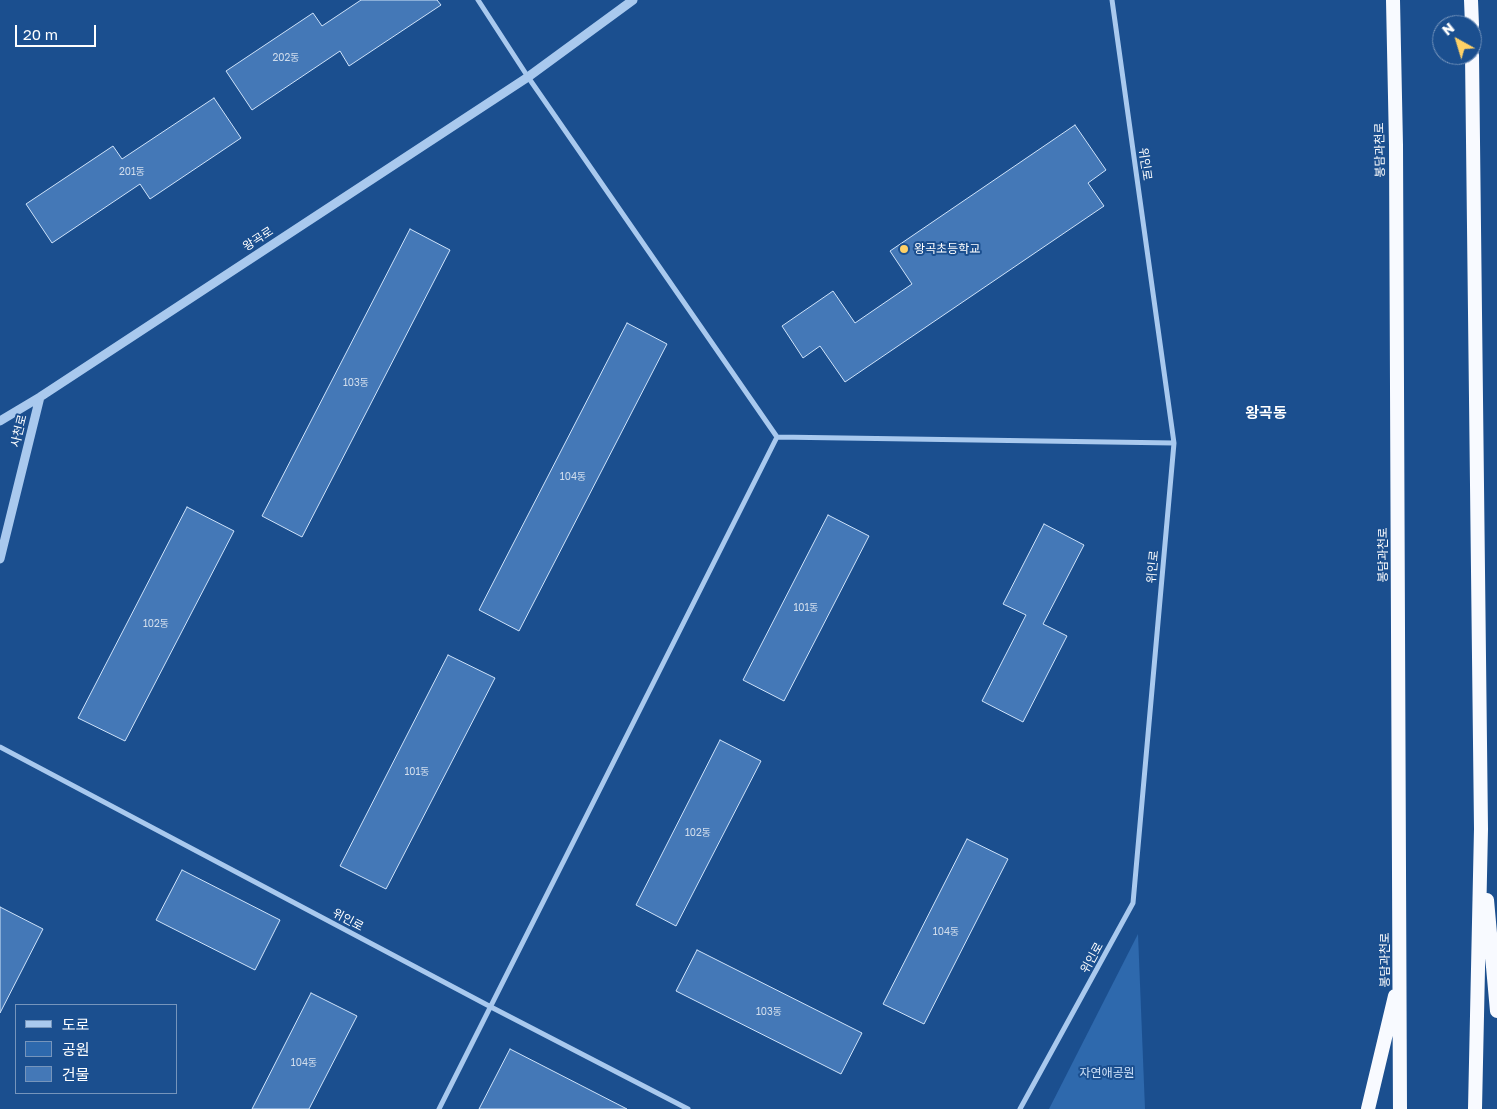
<!DOCTYPE html>
<html>
<head>
<meta charset="utf-8">
<style>
  body { margin:0 }
  #map { position:relative; width:1497px; height:1109px; overflow:hidden; background:#1b4f8f; font-family:"Golos Text","Noto Sans KR",sans-serif }
  canvas { display:block }
  .legend { position:absolute; left:15px; top:1004px; width:162px; height:90px; box-sizing:border-box; background:#1b4f8f; border:1px solid #7695bc; margin:0; padding:6px 9px; list-style:none; font-size:15px; color:#fff }
  .legend li { display:flex; align-items:center; gap:10px; height:25px }
  .legend b { width:25px; border:1px solid #7695bc }
  .north { position:absolute; left:1432px; top:15px; width:50px; height:50px; box-sizing:border-box; background:#1b4f8f; border:1px solid #7695bc; border-radius:50%; rotate:321deg; font-size:14px; font-weight:700; line-height:20px; text-align:center; color:#fff }
  .north::after { content:''; display:block; margin:auto; width:18px; height:22px; background:#ffd166; clip-path:polygon(50% 0,100% 100%,50% 72%,0 100%) }
  .scale { position:absolute; left:15px; top:25px; width:81px; height:22px; box-sizing:border-box; border:2px solid #fff; border-top:0; padding-left:6px; font-size:15px; line-height:18px; white-space:nowrap; color:#fff; -webkit-text-stroke:4px #1b4f8f; paint-order:stroke }
</style>
</head>
<body>
<div id="map">
<canvas width="1497" height="1109"></canvas>
<ul class="legend">
<li><b style="height:6px;background:#a9c9ee"></b>도로</li>
<li><b style="height:14px;background:#2e69ad"></b>공원</li>
<li><b style="height:14px;background:#4478b7"></b>건물</li>
</ul>
<div class="north">N</div>
<div class="scale">20 m</div>
</div>
<script>
const ctx = document.querySelector('canvas').getContext('2d');
ctx.lineJoin = 'round';
function paint(path, color) {
  ctx.fillStyle = color;
  ctx.fill(path, 'evenodd');
}
function toPath(rows) {
  const path = new Path2D();
  for (const r of rows) {
    path.moveTo(r[0], r[1]);
    for (let i = 2; i < r.length; i += 2) path.lineTo(r[i], r[i + 1]);
  }
  return path;
}
function strokePath(path, color, width, dash) {
  ctx.strokeStyle = color;
  ctx.lineWidth = width;
  ctx.lineCap = dash ? 'butt' : 'round';
  ctx.setLineDash(dash || []);
  ctx.stroke(path);
}
function drawText(font, color, halo, rows, align = 'center') {
  ctx.font = font + ' "Golos Text","Noto Sans KR",sans-serif';
  ctx.lineWidth = 4;
  ctx.setLineDash([]);
  ctx.textBaseline = 'middle';
  ctx.strokeStyle = halo;
  ctx.fillStyle = color;
  for (const [text, x, y, turn = 0] of rows) {
    ctx.save();
    ctx.translate(x, y);
    ctx.rotate((+turn || 0) * Math.PI / 180);
    ctx.textAlign = isNaN(turn) ? turn : align;
    if (halo) ctx.strokeText(text, 0, 0);
    ctx.fillText(text, 0, 0);
    ctx.restore();
  }
}
const green = toPath([
  [1138,934,1145,1109,1049,1109]
]);
const building = toPath([
  [361,0,437,0,441,5,349,66,340,51,252,110,226,71,313,13,322,26,361,0],
  [214,98,241,138,150,199,140,184,52,243,26,204,113,146,122,159,214,98],
  [1075,125,1106,170,1088,183,1104,206,845,382,820,346,803,358,782,326,833,291,855,323,912,284,890,251,1075,125],
  [410,229,450,250,302,537,262,516,410,229],
  [627,323,667,344,519,631,479,610,627,323],
  [187,507,234,531,125,741,78,718,187,507],
  [828,515,869,536,784,701,743,680,828,515],
  [1044,524,1084,545,1043,624,1067,636,1023,722,982,701,1026,615,1003,604,1044,524],
  [448,655,495,678,386,889,340,866,448,655],
  [720,740,761,761,676,926,636,905,720,740],
  [967,839,1008,859,924,1024,883,1004,967,839],
  [182,870,280,920,255,970,156,920,182,870],
  [0,907,43,929,0,1013,0,907],
  [697,950,862,1033,841,1074,676,991,697,950],
  [311,993,357,1016,309,1109,252,1109,311,993],
  [510,1049,627,1109,479,1109,510,1049]
]);
const minor = toPath([
  [777,437,1174,443],
  [0,747,491,1007,688,1109],
  [439,1109,777,437,528,77,478,0],
  [1020,1109,1133,903,1174,443,1112,0]
]);
const tertiary = toPath([
  [0,421,40,397,528,77,633,0],
  [0,559,40,397]
]);
const trunk = toPath([
  [1393,0,1396,145,1400,1109],
  [1471,0,1472,25],
  [1472,55,1481,829,1475,1109],
  [1487,900,1497,1011],
  [1368,1109,1395,996]
]);
const markers = [
  [904,249,5,"#ffd166"]
];
const numberNames = [
  ["202동",286,58],
  ["201동",132,172],
  ["103동",356,383],
  ["104동",573,477],
  ["101동",806,608],
  ["102동",156,624],
  ["101동",417,772],
  ["102동",698,833],
  ["104동",946,932],
  ["103동",769,1012],
  ["104동",304,1063]
];
const streetNames = [
  ["봉담과천로",1380,150,-91],
  ["위인로",1145,164,82],
  ["왕곡로",258,239,-33],
  ["사천로",19,431,-76],
  ["봉담과천로",1383,555,-90],
  ["위인로",1153,567,-85],
  ["위인로",348,920,28],
  ["위인로",1092,958,-61],
  ["봉담과천로",1385,960,-90]
];
const poiNames = [
  ["왕곡초등학교",914,249]
];
const parkNames = [
  ["자연애공원",1107,1073]
];
const quarterNames = [
  ["왕곡동",1266,413]
];
paint(green, '#2e69ad');
paint(building, '#4478b7');
strokePath(building, '#cfe3fa', 1);
strokePath(minor, '#a9c9ee', 5);
strokePath(tertiary, '#a9c9ee', 9);
strokePath(trunk, '#f8faff', 14);
for (const [x, y, r, color] of markers) {
  const dot = new Path2D();
  dot.arc(x, y, r, 0, 2 * Math.PI);
  ctx.fillStyle = color;
  ctx.fill(dot);
  strokePath(dot, '#1b4f8f', 2);
}
drawText('10px', '#d0dded', null, numberNames);
drawText('12px', '#fff', '#1b4f8f', streetNames);
drawText('12px', '#fff', '#1b4f8f', poiNames, 'left');
drawText('12px', '#cfe3fa', '#1b4f8f', parkNames);
drawText('bold 15px', '#fff', '#1b4f8f', quarterNames);
</script>
</body>
</html>
